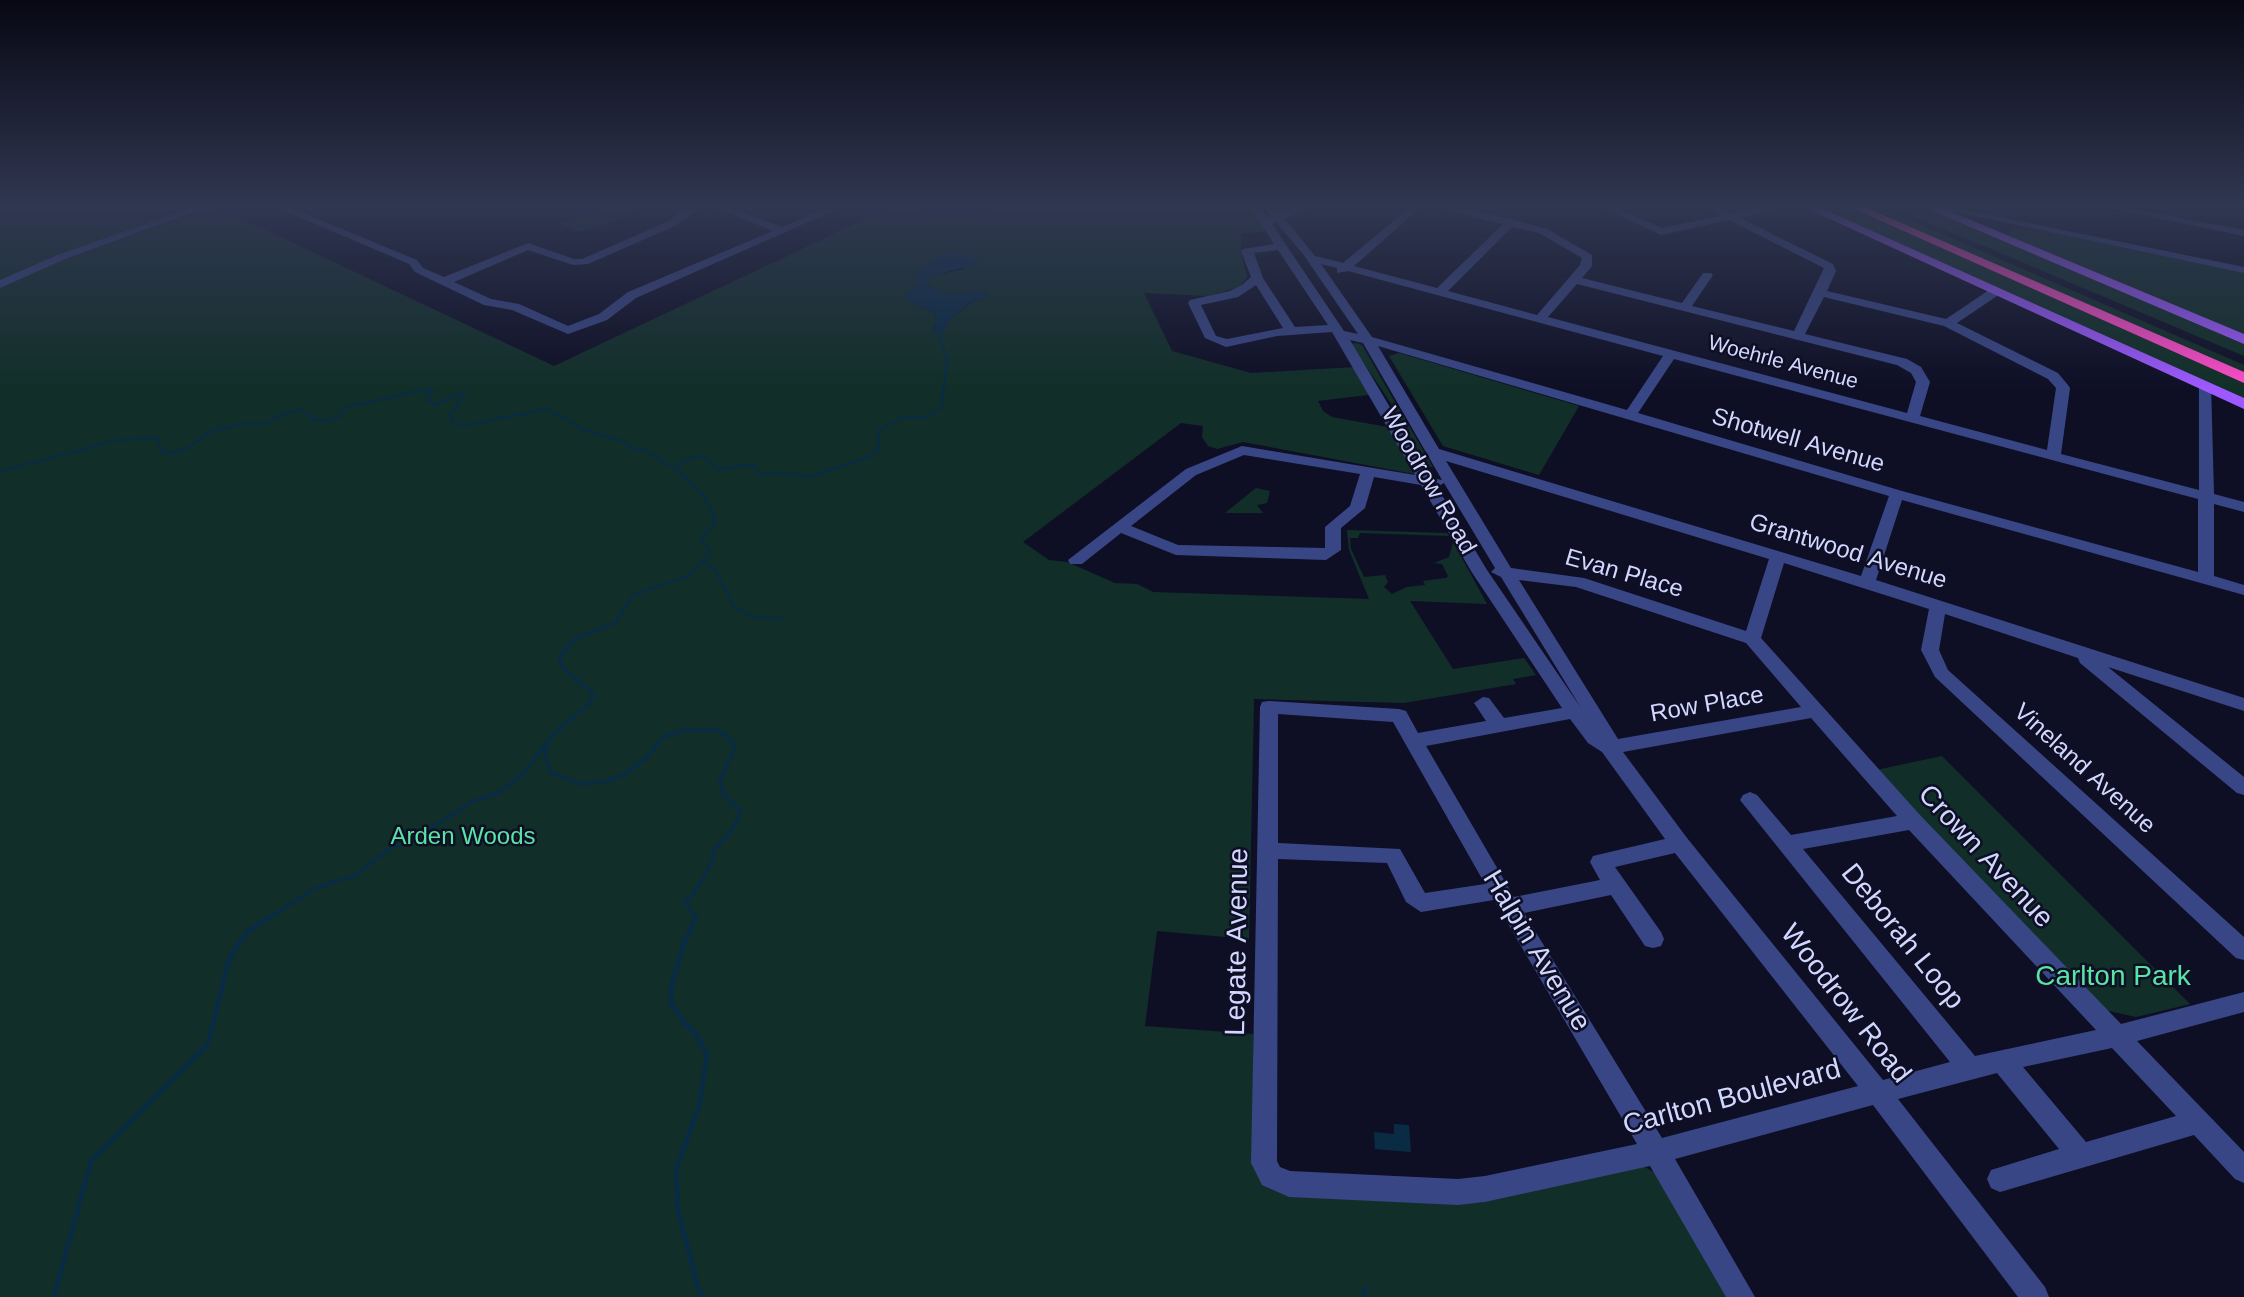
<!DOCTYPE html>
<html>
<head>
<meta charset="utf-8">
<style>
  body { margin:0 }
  canvas { display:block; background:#0e0f25 }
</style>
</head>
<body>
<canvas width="2244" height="1297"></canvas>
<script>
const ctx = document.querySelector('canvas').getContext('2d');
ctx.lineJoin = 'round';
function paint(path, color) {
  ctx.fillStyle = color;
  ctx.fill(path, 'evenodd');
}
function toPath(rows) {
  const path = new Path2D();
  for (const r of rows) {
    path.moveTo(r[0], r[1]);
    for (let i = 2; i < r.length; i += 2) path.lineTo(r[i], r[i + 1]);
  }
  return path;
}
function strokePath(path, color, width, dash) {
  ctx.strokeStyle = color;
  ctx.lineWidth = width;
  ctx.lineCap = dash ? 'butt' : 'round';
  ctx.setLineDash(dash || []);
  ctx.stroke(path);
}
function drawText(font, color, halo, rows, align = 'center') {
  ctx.font = font + ' Helvetica,sans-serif';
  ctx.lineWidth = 5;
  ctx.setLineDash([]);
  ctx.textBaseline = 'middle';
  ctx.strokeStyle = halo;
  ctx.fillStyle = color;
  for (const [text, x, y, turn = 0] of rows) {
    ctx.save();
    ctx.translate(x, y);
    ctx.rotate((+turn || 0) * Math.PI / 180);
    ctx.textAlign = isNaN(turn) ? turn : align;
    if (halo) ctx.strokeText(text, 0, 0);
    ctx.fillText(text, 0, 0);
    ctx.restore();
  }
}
const green = toPath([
  [0,208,194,208,0,280],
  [210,208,219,208,554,366,889,208,917,208,968,219,991,208,1251,208,1269,231,1241,233,1241,251,1247,277,1240,287,1208,296,1144,293,1172,351,1251,373,1356,367,1376,394,1318,401,1323,411,1332,417,1393,428,1410,459,1406,461,1414,474,1243,442,1217,449,1208,446,1202,437,1203,426,1181,423,1023,542,1049,560,1067,562,1115,583,1137,584,1153,592,1369,599,1349,550,1347,530,1447,533,1449,536,1360,533,1358,538,1350,538,1351,549,1364,577,1385,575,1388,582,1384,587,1392,594,1407,587,1425,585,1423,581,1446,578,1448,576,1442,564,1434,563,1449,557,1453,542,1487,604,1410,601,1453,669,1524,658,1536,675,1513,679,1516,684,1404,703,1254,699,1249,939,1157,931,1145,1026,1253,1034,1254,1160,1282,1191,1480,1203,1643,1166,1657,1174,1729,1297,0,1297,0,287,43,267],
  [968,252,964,269,931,276,927,286,953,295,976,290,984,292,988,298,973,301,950,320,942,332,932,330,937,321,934,312,903,299,919,283],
  [606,208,624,208,636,213,581,232,560,224],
  [1820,208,1850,208,2244,382,2244,400],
  [1894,208,1933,211,2244,342,2244,356],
  [1873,210,1884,210,1910,220,2244,365,2244,374],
  [2013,229,2053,232,2244,272,2244,335,2015,239,2008,234],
  [1356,343,1362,345,1433,467,1427,467,1390,402,1353,347,1352,344],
  [1399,353,1579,406,1539,475,1443,446,1389,356],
  [1256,488,1270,491,1267,503,1257,505,1263,513,1225,513],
  [1942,756,2190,1004,2136,1017,2095,1008,1876,770]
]);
const water = toPath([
  [950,252,968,252,976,259,977,264,931,276,927,286,953,295,976,290,984,292,988,298,972,301,950,320,942,332,932,331,937,321,934,312,903,299,919,283,915,274,938,255],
  [1394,1124,1409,1125,1411,1152,1375,1149,1374,1132,1394,1134]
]);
const streamFar2 = toPath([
  [675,469,685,460,702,456,718,469,749,465,755,467,760,475,783,473,811,477,868,457,878,449,879,430,903,417,926,417,941,408,947,363,939,331],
  [0,471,115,441,156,437,163,453,172,453,186,449,210,432,223,428,248,423,265,424,285,413,302,410,314,420,326,421,338,417,346,407,428,389,432,391,427,400,434,405,459,394,465,395,450,415,454,424,465,425,548,409,585,430,620,440,636,450,645,450,678,471,706,499,716,520,701,539,710,550,708,554,687,577,633,595,615,623],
  [703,561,715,569,734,607,754,617,782,619]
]);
const streamFar1 = toPath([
  [547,747,545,758,551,772,579,784,607,781,625,774,644,760,665,736,686,730,717,730,730,739,735,748,720,781,723,794,741,811,732,830,712,853,713,861,694,893,685,902,697,920],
  [265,920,318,887,356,875,389,849,428,830,473,801,498,793,521,776,554,734,589,704,594,694,563,668,560,661,562,653,575,639,617,622]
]);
const stream = toPath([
  [696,918,684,943,672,985,671,1003,686,1025,696,1033,707,1055,699,1107,676,1169,678,1211,698,1288,704,1297],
  [54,1297,91,1161,208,1044,228,963,237,945,250,930,268,918],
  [1363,1297,1366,1288]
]);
const minor = toPath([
  [191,208,205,208,63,260,0,288,0,280,55,256,191,208],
  [278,208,291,208,417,260,423,268,444,277,528,243,574,259,582,259,669,221,680,210,700,208,677,225,588,264,573,265,528,250,454,282,491,299,519,304,568,326,599,314,628,292,773,231,717,208,730,208,782,227,827,208,840,208,636,298,607,320,568,334,512,310,484,305,415,272,409,264,278,208],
  [1251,208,1261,208,1268,218,1272,217,1265,208,1275,208,1280,213,1295,208,1308,208,1285,219,1315,256,1343,263,1409,208,1420,208,1354,266,1437,288,1503,224,1445,210,1444,208,1460,208,1511,219,1547,229,1592,255,1592,266,1582,278,1682,303,1703,273,1711,273,1713,275,1692,306,1794,331,1824,268,1729,220,1661,235,1603,208,1616,208,1662,228,1720,216,1707,208,1719,208,1731,213,1759,208,1776,208,1775,210,1740,218,1833,264,1836,271,1827,291,1946,319,1992,288,2000,288,2000,294,1957,323,2058,373,2068,385,2070,388,2061,454,2199,490,2199,387,2206,383,2211,384,2214,494,2244,502,2244,512,2214,504,2214,576,2244,585,2244,595,1902,500,1876,580,2244,698,2244,711,2108,667,2244,777,2244,795,2237,793,2080,663,2078,658,1945,614,1939,650,1948,670,2244,937,2244,960,2236,958,1935,677,1921,650,1929,609,1784,563,1761,638,1920,815,2121,1024,2244,992,2244,1012,2137,1041,2244,1152,2244,1183,2235,1179,2194,1135,2000,1192,1991,1188,1987,1179,1991,1170,2059,1149,1997,1073,1898,1099,2045,1287,2049,1297,2018,1297,1873,1105,1675,1159,1755,1297,1726,1297,1650,1166,1485,1202,1458,1205,1289,1197,1262,1185,1251,1163,1260,707,1262,702,1269,701,1399,709,1406,711,1418,733,1486,721,1474,703,1483,697,1489,698,1504,718,1562,708,1471,571,1421,485,1374,477,1365,508,1341,528,1341,550,1326,560,1176,555,1121,533,1082,564,1070,564,1068,560,1186,469,1242,446,1415,475,1332,332,1277,336,1226,347,1205,338,1188,303,1190,300,1230,291,1242,285,1251,277,1241,251,1243,249,1274,244,1251,208],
  [1276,222,1303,254,1358,334,1344,331,1272,224,1276,222],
  [1512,227,1539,233,1582,258,1580,265,1537,315,1448,291,1512,227],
  [1278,250,1328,325,1295,327,1263,278,1254,253,1278,250],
  [1321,264,1337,268,1337,273,1348,271,1663,356,1627,410,1372,337,1321,264],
  [1577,284,1897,365,1911,373,1916,382,1907,413,1548,317,1577,284],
  [1256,285,1283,328,1227,339,1216,336,1201,305,1238,297,1256,285],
  [1824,297,1944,326,2048,379,2056,388,2047,450,1920,416,1930,382,1921,367,1907,359,1805,334,1824,297],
  [1350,340,1363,343,1442,480,1432,478,1350,340],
  [1378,346,1889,496,1861,576,1439,449,1378,346],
  [1674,359,2198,499,2198,572,1902,491,1638,413,1674,359],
  [1244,455,1360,474,1350,506,1325,527,1325,548,1178,545,1131,526,1196,475,1244,455],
  [1446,461,1769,559,1746,631,1584,578,1511,568,1446,461],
  [1444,483,1495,568,1491,572,1501,577,1581,708,1487,570,1437,487,1444,483],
  [1519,580,1576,587,1746,643,1801,707,1618,739,1519,580],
  [1278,714,1393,722,1485,884,1425,893,1400,849,1278,843,1278,714],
  [1811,718,1897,816,1791,835,1757,795,1750,792,1743,795,1740,800,1950,1062,1883,1080,1687,838,1623,752,1811,718],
  [1570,719,1588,743,1602,752,1665,839,1593,856,1590,862,1600,880,1514,897,1426,746,1570,719],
  [1909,830,2096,1030,1975,1056,1803,849,1909,830],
  [1675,853,1858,1086,1662,1138,1524,913,1611,895,1645,946,1653,948,1661,946,1664,939,1661,932,1615,867,1675,853],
  [1278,859,1387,863,1406,902,1421,912,1494,900,1637,1144,1485,1176,1458,1179,1290,1171,1280,1167,1277,1161,1278,859],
  [2112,1048,2176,1116,2086,1142,2023,1067,2112,1048],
  [1937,208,1955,208,2244,267,2244,273,1937,208],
  [2109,208,2128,208,2244,230,2244,236,2109,208]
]);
const major = toPath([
  [1806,208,1821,208,2244,398,2244,409,1806,208],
  [1926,208,1942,208,2244,334,2244,344,1926,208]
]);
const highway = toPath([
  [1852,208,1867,208,2244,372,2244,383,1852,208]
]);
const farStreetnames = [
  ["Woehrle Avenue",1783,363,15]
];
const streetNames = [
  ["Shotwell Avenue",1798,441,16],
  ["Woodrow Road",1428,481,60],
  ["Grantwood Avenue",1848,552,17],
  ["Evan Place",1624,574,16],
  ["Row Place",1707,705,-10],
  ["Vineland Avenue",2084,769,42]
];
const parkNames = [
  ["Arden Woods",463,837]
];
const nearStreetnames = [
  ["Crown Avenue",1985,857,47],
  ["Deborah Loop",1902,937,51],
  ["Legate Avenue",1238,942,-89],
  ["Halpin Avenue",1536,951,59],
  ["Woodrow Road",1845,1004,52],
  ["Carlton Boulevard",1732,1098,-15]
];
const nearParknames = [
  ["Carlton Park",2113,977]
];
paint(green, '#112f28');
paint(water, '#092b44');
strokePath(streamFar2, '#092b44', 2.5);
strokePath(streamFar1, '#092b44', 3.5);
strokePath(stream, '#092b44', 5);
paint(minor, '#384685');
paint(major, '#9d59ff');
paint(highway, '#ff4dc9');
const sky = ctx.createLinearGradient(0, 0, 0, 389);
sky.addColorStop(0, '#080814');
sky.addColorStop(0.53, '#303751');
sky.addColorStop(1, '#30375100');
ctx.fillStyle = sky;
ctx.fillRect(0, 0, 2244, 389);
drawText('21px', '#d2d7ff', '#0e0f25', farStreetnames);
drawText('24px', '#d2d7ff', '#0e0f25', streetNames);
drawText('24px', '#5be3a3', '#0e0f25', parkNames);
drawText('28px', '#d2d7ff', '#0e0f25', nearStreetnames);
drawText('28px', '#5be3a3', '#0e0f25', nearParknames);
</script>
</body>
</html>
